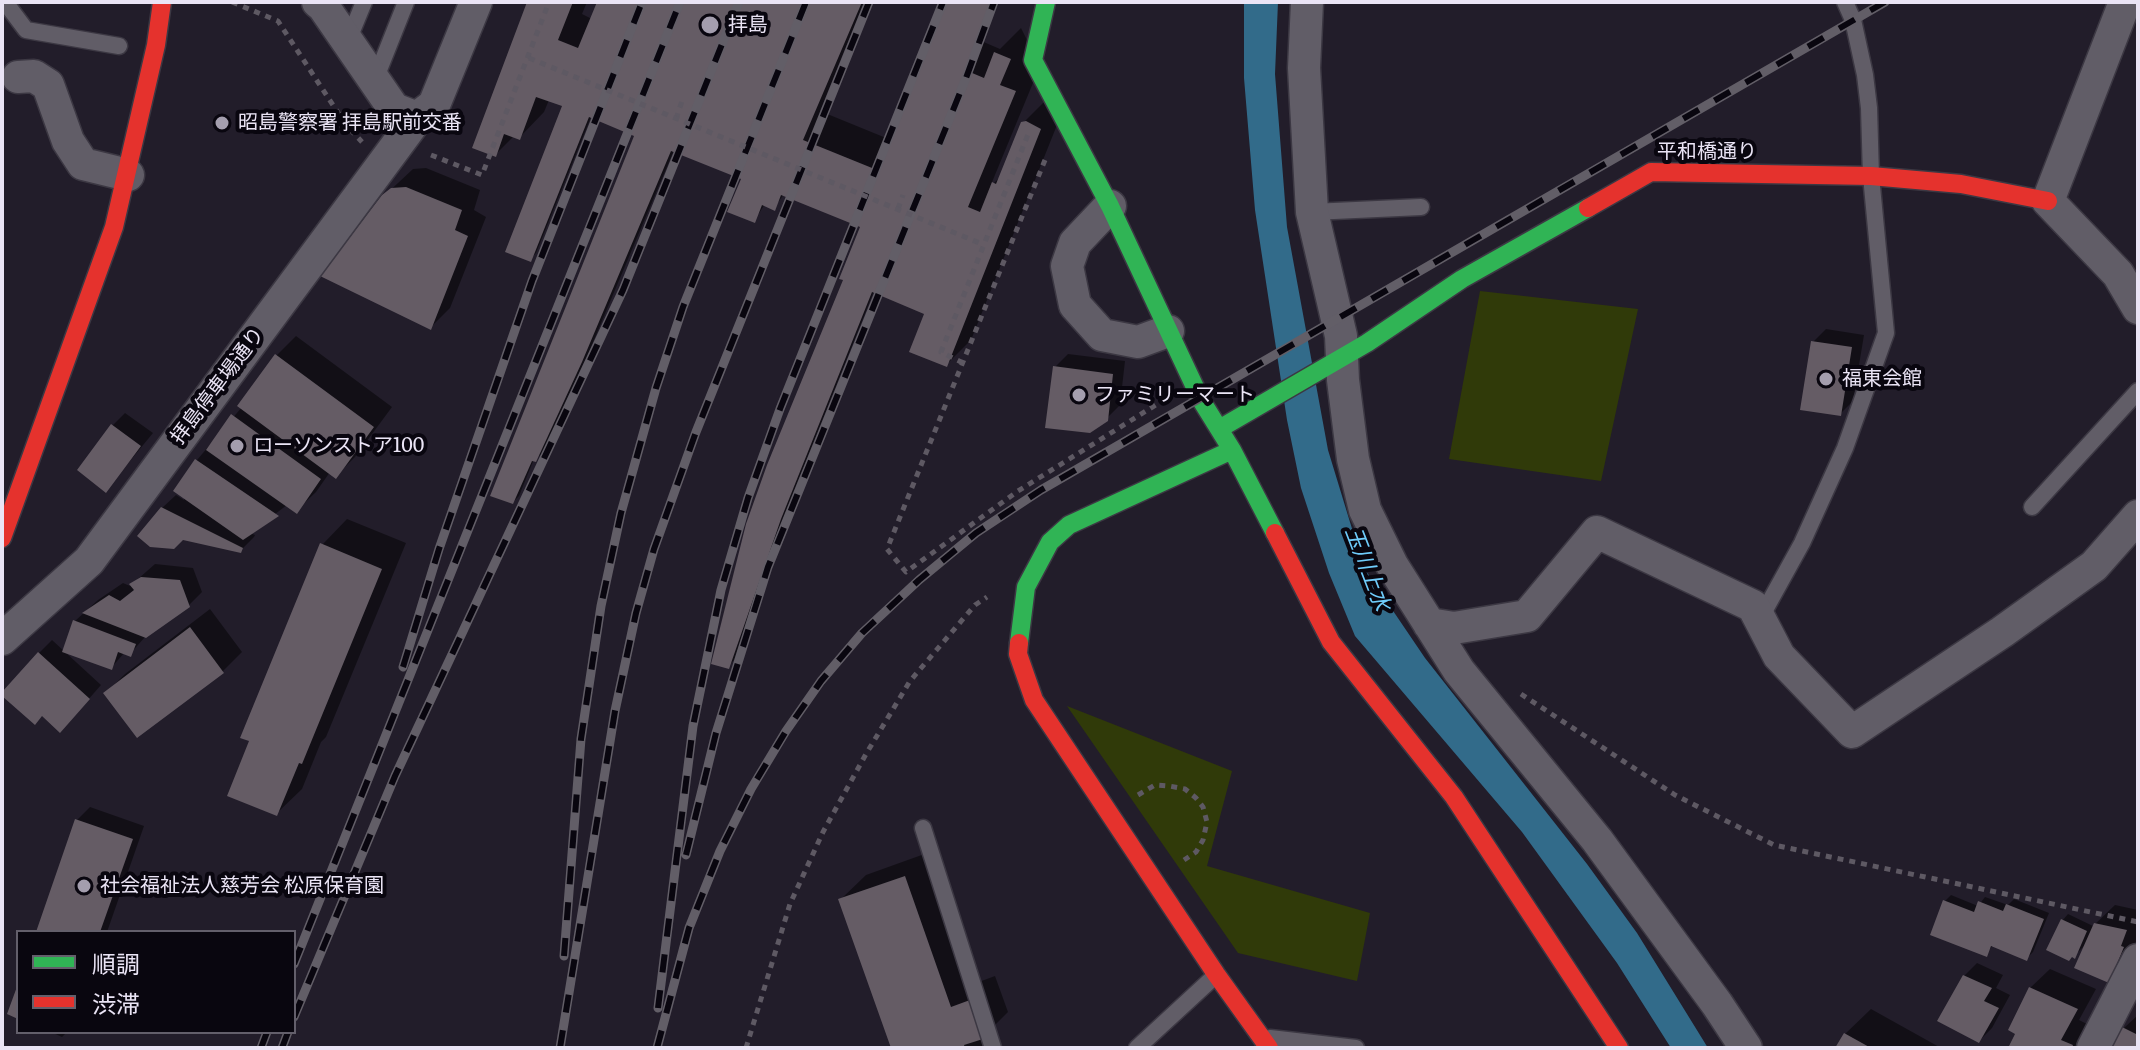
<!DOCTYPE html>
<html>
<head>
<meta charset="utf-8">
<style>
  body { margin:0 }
  #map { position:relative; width:2140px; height:1050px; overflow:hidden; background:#221d2a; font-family:Literata,"Noto Sans JP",serif }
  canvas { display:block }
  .frame { position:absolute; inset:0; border:4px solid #eae4f5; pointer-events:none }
  .legend { position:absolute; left:16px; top:930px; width:280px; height:104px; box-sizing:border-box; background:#09060f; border:2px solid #635f6b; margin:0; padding:10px 14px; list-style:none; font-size:24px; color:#eae4f5 }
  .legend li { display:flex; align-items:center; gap:16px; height:40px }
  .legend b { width:40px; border:2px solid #635f6b }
</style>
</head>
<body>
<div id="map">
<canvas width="2140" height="1050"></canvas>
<div class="frame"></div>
<ul class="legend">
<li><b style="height:10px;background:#30b455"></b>順調</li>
<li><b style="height:10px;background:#e5322d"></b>渋滞</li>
</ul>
</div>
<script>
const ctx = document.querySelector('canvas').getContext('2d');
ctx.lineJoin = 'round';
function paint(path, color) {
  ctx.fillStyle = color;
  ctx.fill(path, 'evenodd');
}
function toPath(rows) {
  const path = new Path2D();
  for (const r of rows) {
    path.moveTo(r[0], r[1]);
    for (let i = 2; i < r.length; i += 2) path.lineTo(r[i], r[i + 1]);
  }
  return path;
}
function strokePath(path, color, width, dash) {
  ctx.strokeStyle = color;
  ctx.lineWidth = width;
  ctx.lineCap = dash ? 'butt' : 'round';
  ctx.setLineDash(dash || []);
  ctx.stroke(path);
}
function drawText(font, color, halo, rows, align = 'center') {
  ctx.font = font + ' Literata,"Noto Sans JP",serif';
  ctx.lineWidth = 8;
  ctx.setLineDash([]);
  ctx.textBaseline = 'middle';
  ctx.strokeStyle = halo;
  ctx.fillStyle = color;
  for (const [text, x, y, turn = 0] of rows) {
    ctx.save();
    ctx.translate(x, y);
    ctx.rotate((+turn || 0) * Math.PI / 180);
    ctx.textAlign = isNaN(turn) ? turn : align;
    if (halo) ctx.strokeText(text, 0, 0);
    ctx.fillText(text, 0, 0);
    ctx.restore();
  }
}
const green = toPath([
  [1480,291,1638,309,1601,481,1449,459],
  [1067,706,1232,771,1207,866,1370,913,1357,981,1238,953]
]);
const water = toPath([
  [1244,2,1278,2,1275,74,1287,227,1328,450,1364,568,1425,658,1587,864,1637,933,1708,1048,1671,1048,1617,963,1522,832,1355,636,1329,573,1301,488,1287,420,1255,210,1244,78]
]);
const shadow = toPath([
  [529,2,587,2,582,14,592,19,599,2,864,2,820,111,891,140,948,2,994,2,979,40,1000,49,1021,28,1040,66,990,187,1002,175,1022,124,1048,98,1065,105,971,340,946,365,927,313,874,291,786,511,734,660,728,666,863,226,784,194,774,208,765,204,754,221,744,178,674,150,588,354,542,454,534,459,519,496,513,502,637,135,591,117,536,253,530,259,564,106,549,100,544,112,519,138,514,136,496,154],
  [426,168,480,190,474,210,486,217,450,308,431,327,383,197,413,169],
  [1826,329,1864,335,1853,401,1840,414,1813,342],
  [296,336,392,407,355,457,336,476,330,472,316,492,296,511,287,505,250,533,255,535,254,537,241,550,162,508,176,495,184,500,185,497,176,491,197,460,242,407,277,355],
  [1068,354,1125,361,1120,405,1106,419,1055,367],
  [125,413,153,433,106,490,112,426],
  [347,519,406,543,326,737,321,742,302,789,276,814,252,740,322,545],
  [155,564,193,568,202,592,189,605,145,637,130,654,125,652,111,668,75,621,98,600,123,583,130,586],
  [210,609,242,652,223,671,138,736,106,693,125,674],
  [52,640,101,685,73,717,39,653],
  [90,807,144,826,107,932,38,932,77,820],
  [930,852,976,983,995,976,1008,1012,992,1028,999,1048,893,1048,840,900,866,875],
  [1951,895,1978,906,1985,897,2008,905,2014,899,2049,913,2033,952,2027,958,1993,945,1986,954,1945,901],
  [2115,905,2138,910,2138,937,2128,961,2108,980,2087,943,2074,956,2062,921,2068,914,2093,926],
  [1977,963,2003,975,1996,988,2010,995,1992,1028,1979,1041,1964,976],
  [2050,969,2096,989,2079,1020,2091,1026,2079,1048,2010,1048,2018,1033,2030,988],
  [1871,1009,1941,1048,1837,1048,1845,1034],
  [2138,1015,2138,1048,2114,1048,2124,1028],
  [51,1032,67,1032,62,1037]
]);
const building = toPath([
  [527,2,573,2,558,40,578,48,597,2,862,2,803,140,877,170,946,2,991,2,965,70,984,78,994,52,1011,59,1000,85,1016,91,968,207,980,212,992,182,996,184,1021,122,1026,121,1041,129,947,367,909,352,924,314,872,292,781,519,729,669,711,664,746,524,767,465,843,280,839,279,860,227,781,195,775,211,762,205,755,223,727,212,741,179,671,151,582,362,536,462,532,461,513,504,490,496,634,136,589,117,531,262,505,252,562,106,536,97,520,140,504,134,496,157,472,148],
  [406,187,462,210,455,230,468,236,431,330,320,276,382,195,391,188],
  [1811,341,1852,347,1841,416,1800,410],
  [275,354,374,427,336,479,237,406],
  [1053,366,1113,374,1108,421,1090,433,1045,428],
  [231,414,321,479,297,514,206,450],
  [111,424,141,446,106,493,77,470],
  [195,459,279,516,243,540,173,491],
  [161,507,243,548,241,553,183,540,174,549,150,547,137,536],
  [320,543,382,569,302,764,299,763,277,816,227,796,249,741,240,738],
  [141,577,180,580,190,607,146,638,82,613,109,595,120,601,134,590,129,584],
  [73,620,136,644,131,657,118,652,112,670,62,652],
  [190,627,224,673,137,738,103,693],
  [38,652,90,699,60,733,42,716,35,725,2,696,2,692],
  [75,819,133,839,100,932,36,932],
  [905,876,951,1007,970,1000,983,1039,964,1045,965,1048,891,1048,838,899],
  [1943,900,1974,912,1978,901,2003,911,2006,904,2044,919,2027,961,1991,946,1987,957,1930,935],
  [2061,919,2087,931,2075,959,2072,957,2069,961,2046,950],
  [2094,923,2127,930,2121,946,2124,947,2109,983,2074,968],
  [1963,975,1992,988,1984,1001,1999,1008,1979,1043,1937,1021],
  [18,984,18,1019,7,1014],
  [2029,987,2078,1009,2061,1040,2073,1045,2072,1048,2008,1048,2015,1034,2008,1030],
  [2122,1027,2138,1035,2138,1048,2112,1048],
  [1844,1033,1871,1048,1835,1048]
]);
const path = toPath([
  [232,2,278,21,346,125,362,142],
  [676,119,682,101],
  [431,155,482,175,549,2],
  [1045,160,887,549,906,572,1018,491,1162,401],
  [898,209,903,195],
  [963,363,941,352,1029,132],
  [1521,694,1675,795,1774,845,2138,922],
  [1138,795,1155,785,1169,786,1185,789,1196,798,1203,807,1207,822,1203,840,1196,852,1184,860],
  [746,1048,790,904,823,832,866,754,910,681,975,605,987,597]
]);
const lane = toPath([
  [5,2,26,30,119,46],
  [348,41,364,2],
  [375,80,406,2],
  [1312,212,1421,207],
  [2032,507,2138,391],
  [1760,619,1802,543,1845,448,1886,333,1871,176,1869,108,1865,75,1853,20,1845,2],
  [923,828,993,1048],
  [1270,1038,1356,1048],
  [1137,1048,1215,976]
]);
const street = toPath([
  [318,2,323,6,394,109,417,118,434,105,476,2],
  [1307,2,1304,68,1312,212,1341,336,1343,380,1353,459,1365,510,1392,565,1459,671,1597,840,1717,1004,1746,1048],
  [2125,2,2048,201,2118,274,2138,308],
  [18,77,34,76,48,85,68,141,83,164,128,175],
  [1110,206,1075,243,1067,266,1075,305,1102,335,1138,342,1168,331],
  [1429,624,1454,628,1527,616,1597,532,1753,606,1779,656,1852,732,2002,632,2094,566,2138,516],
  [2,639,89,561,417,118],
  [2093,1048,2138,960]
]);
const fast = toPath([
  [1046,2,1033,60,1110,206,1201,400,1232,450,1275,533],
  [1219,429,1367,343,1462,279,1588,208],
  [1019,643,1026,587,1050,542,1069,525,1232,450]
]);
const jam = toPath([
  [1588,208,1651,172,1871,176,1961,184,2048,201],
  [1275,533,1331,642,1454,797,1619,1048],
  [2,538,114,227,156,45,162,2],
  [1019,643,1018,654,1034,700,1216,974,1269,1048]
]);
const rail = toPath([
  [403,667,439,549,532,281,642,2],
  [686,855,716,733,768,567,966,78,994,2],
  [564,956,581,739,601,606,621,513,656,388,683,307,806,2],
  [294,964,680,2],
  [658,1008,693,726,721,590,748,498,780,409,943,2],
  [294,1017,395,776,623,290,739,2],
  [261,1048,267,1032],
  [282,1048,288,1032],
  [560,1048,615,711,636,613,654,549,696,432,869,2],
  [657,1048,689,928,720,851,751,789,786,731,821,681,862,633,919,580,976,533,1041,490,1885,2]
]);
const pathBridge = toPath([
  [529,58,982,244]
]);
const markers = [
  [710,25,10,"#a49eae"],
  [222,123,8,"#a49eae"],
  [1826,379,8,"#a49eae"],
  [1079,395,8,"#a49eae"],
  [237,446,8,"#a49eae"],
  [84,886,8,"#a49eae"]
];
const poiNames = [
  ["拝島",728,25],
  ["昭島警察署 拝島駅前交番",238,123],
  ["福東会館",1842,379],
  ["ファミリーマート",1095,395],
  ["ローソンストア100",253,446],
  ["社会福祉法人慈芳会 松原保育園",100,886]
];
const streetNames = [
  ["平和橋通り",1707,152],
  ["拝島停車場通り",218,386,-53]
];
const waterNames = [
  ["玉川上水",1367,569,69]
];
paint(green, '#303a09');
paint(water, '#326b8a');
paint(shadow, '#0007');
paint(building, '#655c65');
strokePath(lane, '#3c3843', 19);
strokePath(street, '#3c3843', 35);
strokePath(fast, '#3c3843', 21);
strokePath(jam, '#3c3843', 21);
strokePath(path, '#5e5963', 5, [6, 6]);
strokePath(lane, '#615d67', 16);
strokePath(street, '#615d67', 32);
strokePath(fast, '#30b455', 18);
strokePath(jam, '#e5322d', 18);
strokePath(rail, '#625e67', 9);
strokePath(rail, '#09060f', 6, [18]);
strokePath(pathBridge, '#5e5963', 5, [6, 6]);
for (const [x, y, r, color] of markers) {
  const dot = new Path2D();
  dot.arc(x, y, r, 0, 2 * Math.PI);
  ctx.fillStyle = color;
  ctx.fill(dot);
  strokePath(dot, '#09060f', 3);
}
drawText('20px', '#eae4f5', '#09060f', poiNames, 'left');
drawText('20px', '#eae4f5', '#09060f', streetNames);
drawText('italic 22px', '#6fccfb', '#09060f', waterNames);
</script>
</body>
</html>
